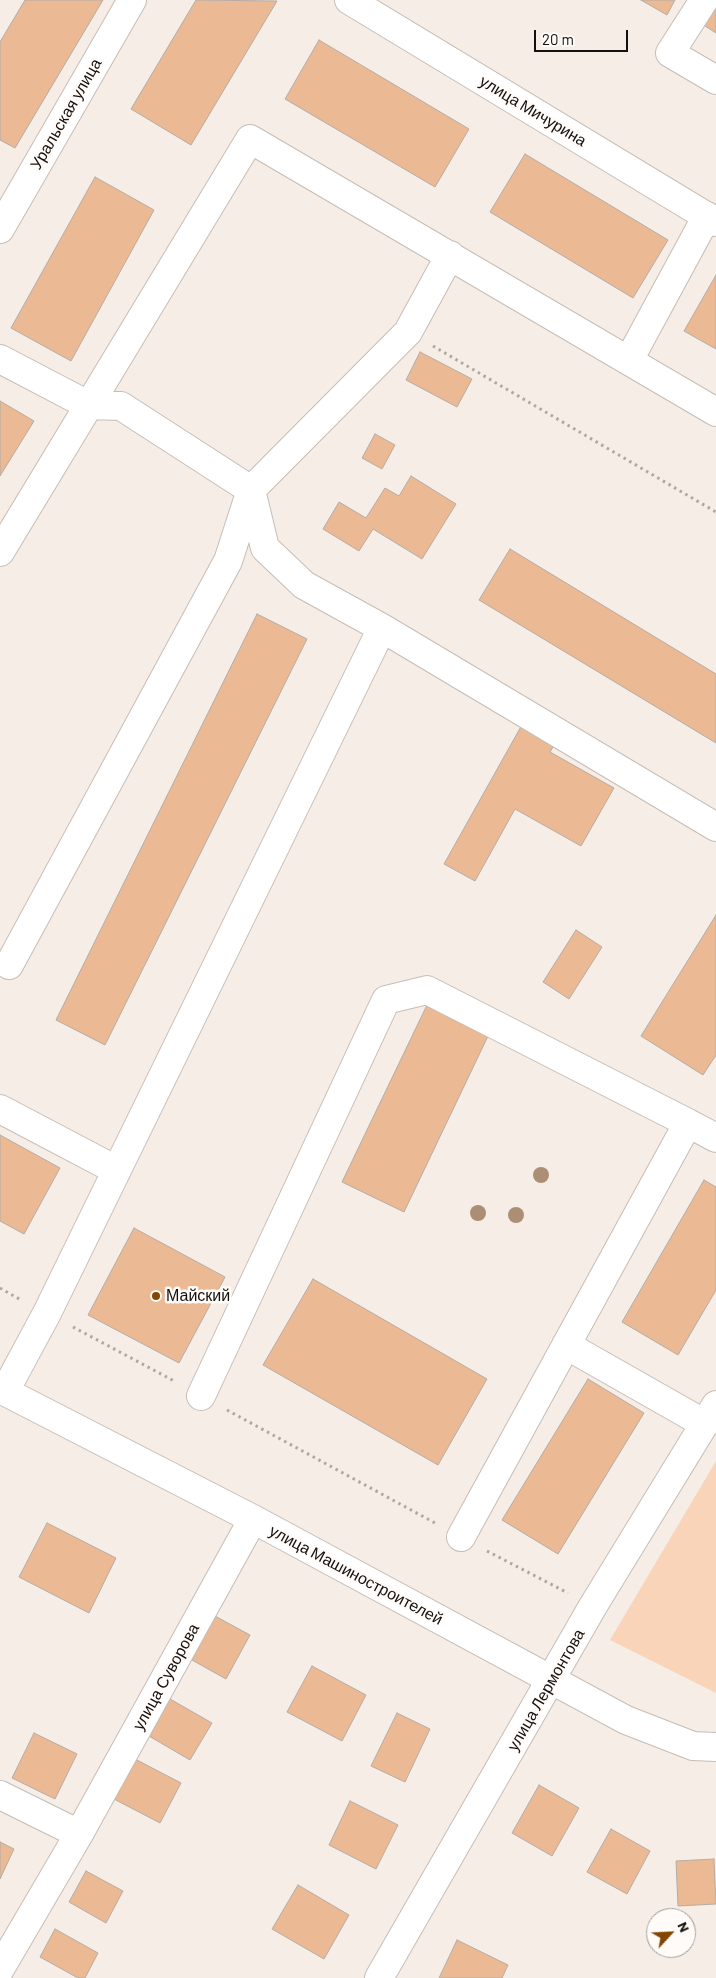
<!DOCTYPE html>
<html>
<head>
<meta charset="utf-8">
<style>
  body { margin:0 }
  #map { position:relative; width:716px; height:1978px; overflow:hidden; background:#f6ede6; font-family:Barlow,sans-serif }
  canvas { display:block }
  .north { position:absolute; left:646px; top:1908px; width:50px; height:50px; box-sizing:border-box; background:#fffbf8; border:1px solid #a19d9a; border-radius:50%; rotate:65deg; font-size:14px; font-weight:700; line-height:20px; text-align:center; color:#13100e }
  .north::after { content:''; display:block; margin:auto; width:18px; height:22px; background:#834602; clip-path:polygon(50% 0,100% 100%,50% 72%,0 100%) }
  .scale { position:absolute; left:534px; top:30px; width:94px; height:22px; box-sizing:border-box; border:2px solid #13100e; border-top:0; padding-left:6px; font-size:15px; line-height:18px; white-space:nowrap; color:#13100e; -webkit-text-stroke:4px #fffbf8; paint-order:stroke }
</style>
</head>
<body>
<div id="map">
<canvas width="716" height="1978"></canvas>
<div class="north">N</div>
<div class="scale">20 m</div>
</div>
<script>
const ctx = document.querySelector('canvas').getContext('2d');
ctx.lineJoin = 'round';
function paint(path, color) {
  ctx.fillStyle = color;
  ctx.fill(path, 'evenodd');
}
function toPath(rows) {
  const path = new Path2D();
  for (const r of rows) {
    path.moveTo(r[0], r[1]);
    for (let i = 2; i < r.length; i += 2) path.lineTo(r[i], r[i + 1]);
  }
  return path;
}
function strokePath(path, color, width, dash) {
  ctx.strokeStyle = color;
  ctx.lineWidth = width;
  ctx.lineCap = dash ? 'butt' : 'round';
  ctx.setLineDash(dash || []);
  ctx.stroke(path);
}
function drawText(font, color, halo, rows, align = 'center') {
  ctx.font = font + ' Barlow,sans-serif';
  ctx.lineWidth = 5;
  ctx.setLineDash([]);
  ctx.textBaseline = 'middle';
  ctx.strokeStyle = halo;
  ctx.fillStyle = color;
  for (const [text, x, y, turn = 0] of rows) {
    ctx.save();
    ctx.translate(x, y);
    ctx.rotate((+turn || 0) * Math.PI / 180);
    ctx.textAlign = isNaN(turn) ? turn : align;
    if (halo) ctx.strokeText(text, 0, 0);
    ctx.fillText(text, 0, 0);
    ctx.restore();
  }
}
const green = toPath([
  [716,1461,716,1693,610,1640]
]);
const building = toPath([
  [25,0,103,0,15,148,0,140,0,42,25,0],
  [196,0,277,1,191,145,131,109,196,0],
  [641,0,675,0,667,15,641,0],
  [716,1,716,33,702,24,716,1],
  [319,40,469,129,435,187,285,99,319,40],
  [525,154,668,240,633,298,490,212,525,154],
  [95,177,154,210,71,361,11,328,95,177],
  [716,275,716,349,684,331,716,275],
  [420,352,472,379,457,407,406,380,420,352],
  [0,401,34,421,0,476,0,401],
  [375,434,395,445,382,469,362,458,375,434],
  [411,476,456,504,422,559,373,529,359,551,323,529,339,502,366,518,385,488,399,496,411,476],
  [510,549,716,674,716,743,479,600,510,549],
  [257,614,307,639,105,1045,56,1020,257,614],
  [523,723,556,742,550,752,614,788,581,846,515,809,475,881,444,864,523,723],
  [716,915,716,1055,703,1075,641,1036,716,915],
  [576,930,602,947,569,999,543,982,576,930],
  [427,1005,489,1034,404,1212,342,1182,427,1005],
  [0,1135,60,1168,24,1234,0,1221,0,1135],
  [704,1180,716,1187,716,1290,678,1355,622,1322,704,1180],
  [134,1228,225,1277,179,1363,88,1315,134,1228],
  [313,1279,487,1379,438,1465,263,1365,313,1279],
  [588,1379,644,1413,558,1554,502,1520,588,1379],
  [47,1523,116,1558,89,1613,19,1577,47,1523],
  [215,1616,250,1635,226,1679,192,1660,215,1616],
  [312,1666,366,1695,342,1741,287,1712,312,1666],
  [170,1699,212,1723,190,1760,149,1736,170,1699],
  [397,1713,430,1729,405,1782,371,1766,397,1713],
  [34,1733,77,1754,55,1799,12,1778,34,1733],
  [133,1758,181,1783,160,1823,112,1798,133,1758],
  [539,1785,579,1808,552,1856,512,1833,539,1785],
  [350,1801,398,1825,376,1869,329,1845,350,1801],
  [611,1829,650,1851,627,1894,587,1872,611,1829],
  [0,1842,14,1849,0,1879,0,1842],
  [714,1859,716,1904,678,1906,676,1861,714,1859],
  [86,1871,123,1891,106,1923,69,1902,86,1871],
  [298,1885,349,1915,324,1959,272,1929,298,1885],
  [55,1929,98,1953,85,1978,78,1978,40,1957,55,1929],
  [457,1940,508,1965,502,1978,439,1978,457,1940]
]);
const path = toPath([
  [433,346,716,512],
  [0,1288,21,1300],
  [73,1327,176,1382],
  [227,1410,435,1523],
  [487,1551,568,1593]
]);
const minor = toPath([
  [349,0,716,222],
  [704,0,670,53,716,80],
  [0,229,132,0],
  [0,359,88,405,121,406,251,490,265,548,304,585,382,628],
  [629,360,707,216],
  [0,552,250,139,716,412],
  [9,965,228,561,251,490,408,332,450,255],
  [0,1109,116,1170],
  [688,1123,716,1138],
  [566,1345,705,1424],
  [0,1389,253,1519,626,1720,693,1746,716,1747],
  [5,1391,47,1313,382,628,716,827],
  [201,1396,386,1000,427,990,688,1123,461,1537],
  [0,1795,79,1834],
  [0,1969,79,1834,253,1519],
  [379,1978,593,1606,716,1405]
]);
const trees = [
  [541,1175],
  [478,1213],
  [516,1215]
];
const markers = [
  [156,1296,5,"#834602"]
];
const streetNames = [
  ["улица Мичурина",533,111,31],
  ["Уральская улица",66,114,-60],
  ["улица Машиностроителей",356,1575,28],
  ["улица Суворова",166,1677,-61],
  ["улица Лермонтова",546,1690,-60]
];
const poiNames = [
  ["Майский",166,1296]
];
paint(green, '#f9d4b9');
paint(building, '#ebb993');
strokePath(building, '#b4aca6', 1);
strokePath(minor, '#c6bdb7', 30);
strokePath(path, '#afa8a2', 3, [2.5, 4]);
strokePath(minor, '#fff', 28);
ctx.fillStyle = '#ac8e74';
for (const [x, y] of trees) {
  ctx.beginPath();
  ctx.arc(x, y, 8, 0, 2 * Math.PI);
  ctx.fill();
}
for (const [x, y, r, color] of markers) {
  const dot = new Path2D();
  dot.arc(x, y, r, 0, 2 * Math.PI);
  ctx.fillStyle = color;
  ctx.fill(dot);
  strokePath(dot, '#fffbf8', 2);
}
drawText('16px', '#13100e', '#fffbf8', streetNames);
drawText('16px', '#13100e', '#fffbf8', poiNames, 'left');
</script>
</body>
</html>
